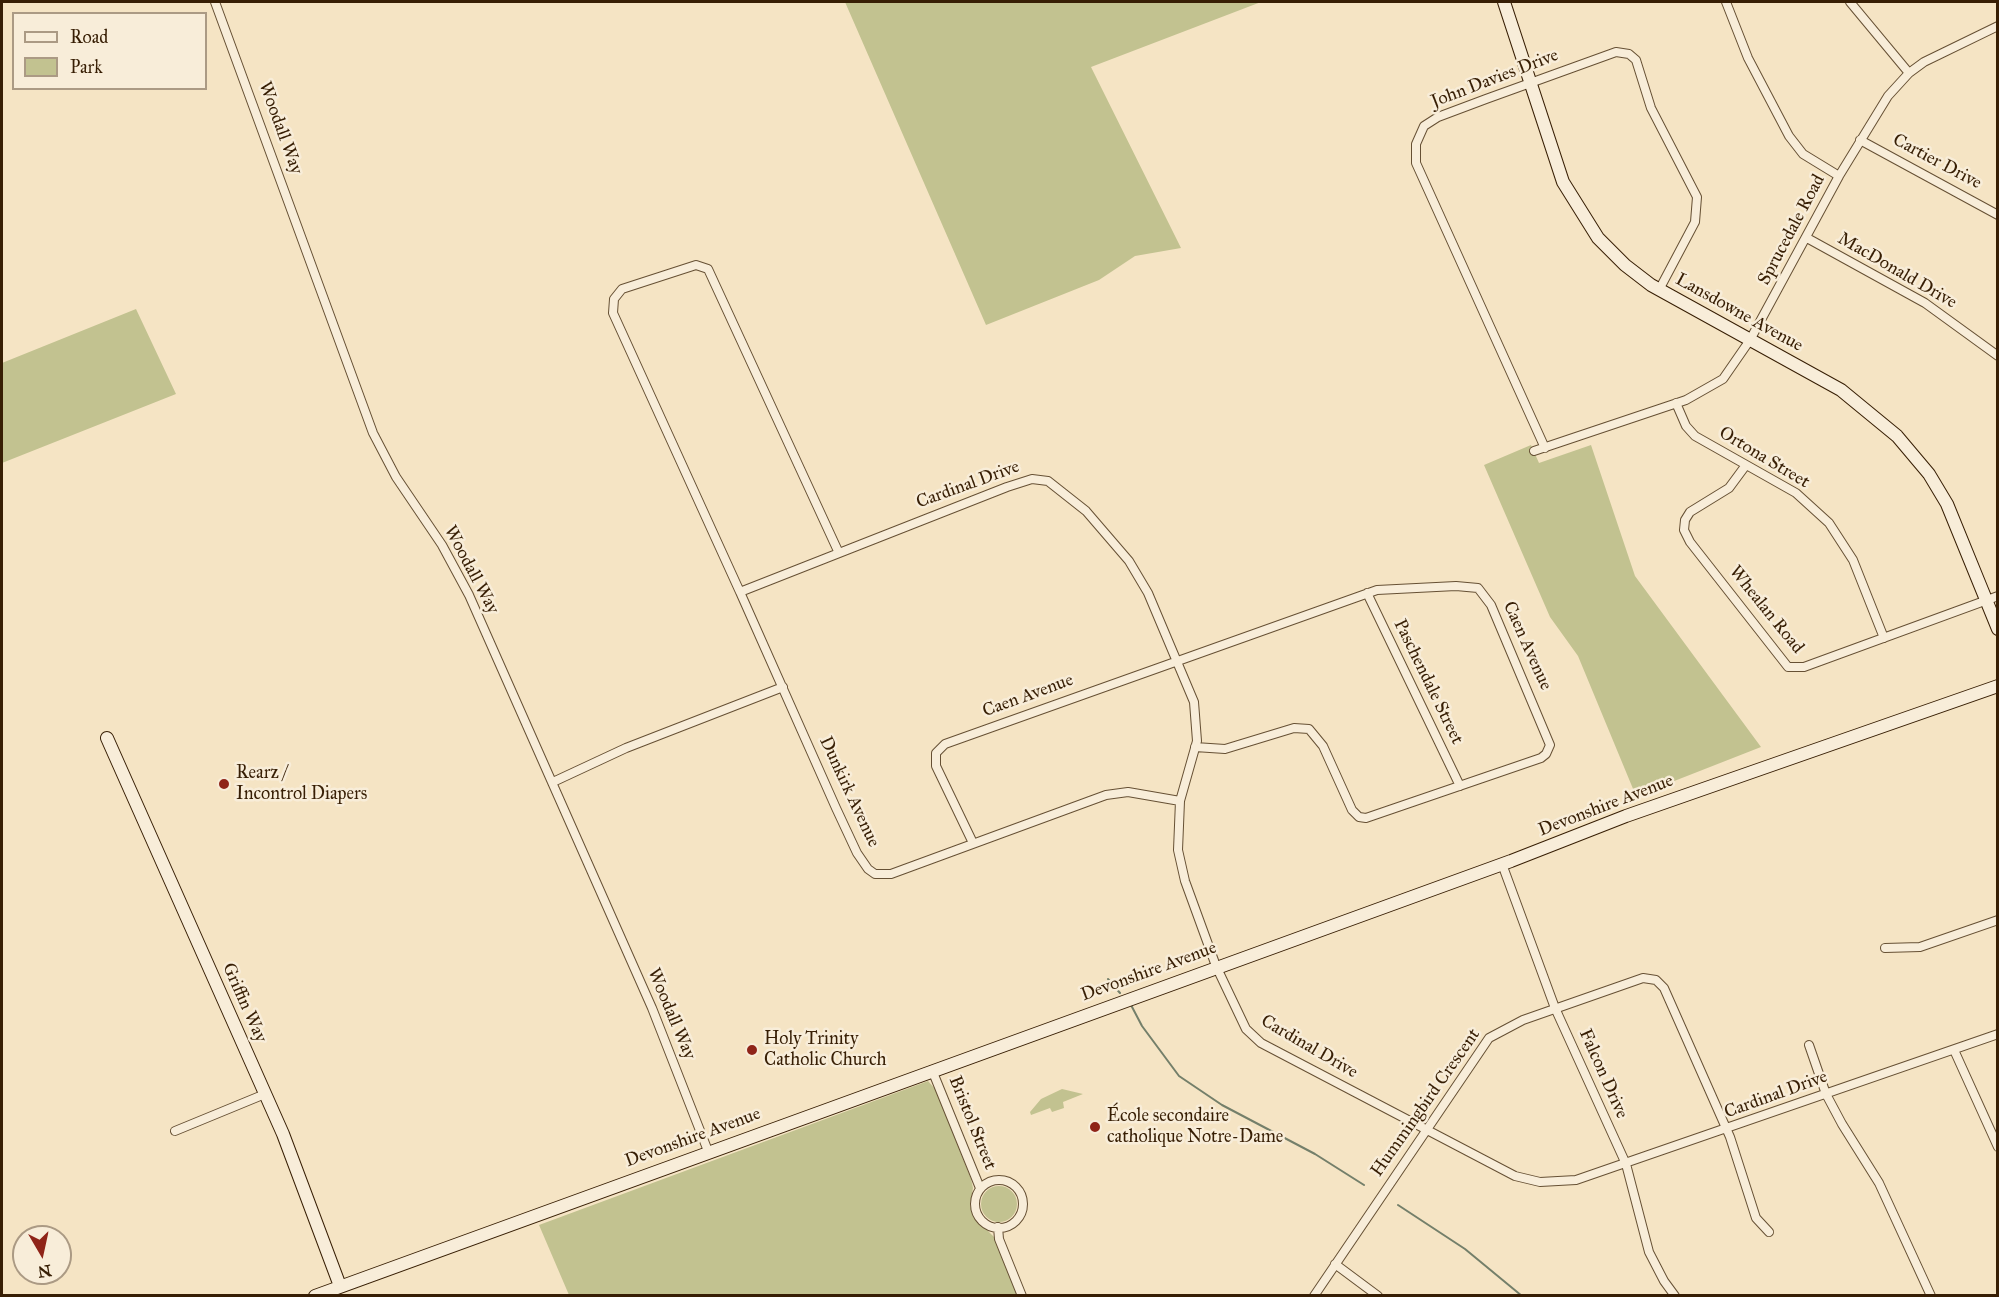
<!DOCTYPE html>
<html>
<head>
<meta charset="utf-8">
<style>
  body { margin:0 }
  #map { position:relative; width:1999px; height:1297px; overflow:hidden; background:#f5e4c4; font-family:"IM FELL Great Primer",serif }
  canvas { display:block }
  .frame { position:absolute; inset:0; border:3px solid #371e04; pointer-events:none }
  .legend { position:absolute; left:12px; top:12px; width:195px; height:78px; box-sizing:border-box; background:#f8edd9; border:2px solid #ab9a84; margin:0; padding:8px 10px; list-style:none; font-size:18px; color:#371e04 }
  .legend li { display:flex; align-items:center; gap:12px; height:30px }
  .legend b { width:30px; border:2px solid #ab9a84 }
  .north { position:absolute; left:12px; top:1225px; width:60px; height:60px; box-sizing:border-box; background:#f8edd9; border:2px solid #ab9a84; border-radius:50%; rotate:171deg; font-size:16px; font-weight:700; line-height:24px; text-align:center; color:#371e04 }
  .north::after { content:''; display:block; margin:auto; width:21px; height:27px; background:#8f2418; clip-path:polygon(50% 0,100% 100%,50% 72%,0 100%) }
</style>
</head>
<body>
<div id="map">
<canvas width="1999" height="1297"></canvas>
<div class="frame"></div>
<ul class="legend">
<li><b style="height:8px;background:#f8edd9"></b>Road</li>
<li><b style="height:16px;background:#c2c290"></b>Park</li>
</ul>
<div class="north">N</div>
</div>
<script>
const ctx = document.querySelector('canvas').getContext('2d');
ctx.lineJoin = 'round';
function paint(path, color) {
  ctx.fillStyle = color;
  ctx.fill(path, 'evenodd');
}
function toPath(rows) {
  const path = new Path2D();
  for (const r of rows) {
    if (r.length === 3) {
      path.moveTo(r[0] + r[2], r[1]);
      path.arc(r[0], r[1], r[2], 0, 2 * Math.PI);
      continue;
    }
    path.moveTo(r[0], r[1]);
    for (let i = 2; i < r.length; i += 2) path.lineTo(r[i], r[i + 1]);
  }
  return path;
}
function strokePath(path, color, width, dash) {
  ctx.strokeStyle = color;
  ctx.lineWidth = width;
  ctx.lineCap = dash ? 'butt' : 'round';
  ctx.setLineDash(dash || []);
  ctx.stroke(path);
}
function drawText(font, color, halo, rows, align = 'center') {
  ctx.font = font + ' "IM FELL Great Primer",serif';
  ctx.lineWidth = 5;
  ctx.setLineDash([]);
  ctx.textBaseline = 'middle';
  ctx.strokeStyle = halo;
  ctx.fillStyle = color;
  for (const [text, x, y, turn = 0] of rows) {
    ctx.save();
    ctx.translate(x, y);
    ctx.rotate((+turn || 0) * Math.PI / 180);
    ctx.textAlign = isNaN(turn) ? turn : align;
    if (halo) ctx.strokeText(text, 0, 0);
    ctx.fillText(text, 0, 0);
    ctx.restore();
  }
}
const green = toPath([
  [845,2,1261,2,1091,67,1181,248,1135,256,1099,280,986,325],
  [136,309,176,394,2,463,2,363],
  [1531,445,1539,463,1591,445,1635,576,1761,747,1636,796,1578,656,1550,617,1484,465],
  [928,1081,936,1090,971,1179,973,1188,970,1205,973,1216,994,1237,1017,1295,569,1295,539,1225],
  [1062,1089,1083,1094,1063,1102,1064,1108,1052,1112,1050,1108,1031,1115,1030,1112,1041,1099],
  [999,1204,18]
]);
const stream = toPath([
  [1108,979,1120,993],
  [1131,1005,1142,1026,1179,1076,1222,1105,1315,1154,1364,1185],
  [1398,1205,1465,1249,1522,1296]
]);
const street = toPath([
  [215,2,373,433,396,477,442,545,469,595,652,1008,708,1151],
  [1726,2,1748,58,1789,136,1803,154,1839,176],
  [1850,2,1909,73],
  [1860,140,1998,215],
  [1807,238,1925,303,1998,356],
  [1676,403,1686,426,1695,436,1796,493,1829,523,1853,560,1884,638],
  [1545,448,1416,163,1416,144,1424,126,1438,117,1486,99,1616,52,1629,54,1636,60,1651,108,1697,197,1695,222,1659,290],
  [1534,451,1686,400,1723,379,1750,340,1839,176,1888,96,1909,73,1924,62,1998,26],
  [1746,465,1729,488,1690,512,1685,520,1684,530,1690,542,1788,667,1804,667,1998,596],
  [740,592,613,313,614,299,622,289,696,265,708,269,838,551],
  [1367,593,1460,786],
  [553,782,626,748,783,687],
  [1180,801,1128,792,1106,795,891,874,875,874,868,869,857,853,836,808,740,592,1007,487,1032,479,1048,481,1086,511,1129,561,1148,593,1194,702,1197,741,1180,801,1178,850,1185,881,1216,966,1246,1029,1261,1043,1515,1176,1540,1182,1576,1180,1998,1034],
  [973,843,936,766,936,753,945,744,1377,590,1456,586,1478,588,1491,605,1550,745,1546,754,1541,758,1366,818,1359,817,1352,810,1323,746,1309,729,1294,728,1225,749,1195,747],
  [1502,864,1555,1008,1626,1164,1649,1252,1664,1281,1675,1296],
  [1885,948,1920,947,1998,920],
  [1809,1045,1826,1094,1842,1124,1879,1183,1931,1296],
  [1954,1050,1998,1147],
  [932,1070,980,1188],
  [175,1131,265,1094],
  [999,1204,24],
  [998,1227,999,1239,1022,1296],
  [1335,1264,1378,1296],
  [1314,1296,1489,1038,1523,1020,1643,978,1656,980,1664,988,1730,1137,1756,1218,1769,1232]
]);
const secondary = toPath([
  [1504,2,1563,182,1598,238,1625,265,1651,285,1841,390,1897,436,1929,474,1947,504,1998,629],
  [107,738,283,1134,340,1286],
  [315,1296,1511,861,1626,816,1998,686]
]);
const markers = [
  [224,784,6,"#8f2418"],
  [752,1050,6,"#8f2418"],
  [1095,1127,6,"#8f2418"]
];
const streetNames = [
  ["John Davies Drive",1495,79,-21],
  ["Woodall Way",280,128,70],
  ["Cartier Drive",1937,162,28],
  ["Sprucedale Road",1792,230,-62],
  ["MacDonald Drive",1897,271,30],
  ["Lansdowne Avenue",1739,313,29],
  ["Ortona Street",1764,458,31],
  ["Cardinal Drive",968,485,-20],
  ["Woodall Way",471,570,62],
  ["Whealan Road",1766,610,51],
  ["Caen Avenue",1527,646,66],
  ["Paschendale Street",1428,682,64],
  ["Caen Avenue",1028,696,-20],
  ["Dunkirk Avenue",849,792,65],
  ["Devonshire Avenue",1606,806,-21],
  ["Devonshire Avenue",1149,972,-20],
  ["Griffin Way",244,1003,66],
  ["Woodall Way",671,1014,67],
  ["Cardinal Drive",1309,1047,30],
  ["Falcon Drive",1603,1074,66],
  ["Cardinal Drive",1776,1095,-20],
  ["Hummingbird Crescent",1426,1103,-55],
  ["Bristol Street",972,1123,68],
  ["Devonshire Avenue",693,1138,-20]
];
const poiNames = [
  ["Rearz /",236,774],
  ["Incontrol Diapers",236,795],
  ["Holy Trinity",764,1040],
  ["Catholic Church",764,1061],
  ["École secondaire",1107,1117],
  ["catholique Notre-Dame",1107,1138]
];
paint(green, '#c2c290');
strokePath(stream, '#747f6a', 2);
strokePath(street, '#665034', 10);
strokePath(secondary, '#371e04', 14);
strokePath(street, '#f8edd9', 8);
strokePath(secondary, '#f8edd9', 12);
for (const [x, y, r, color] of markers) {
  const dot = new Path2D();
  dot.arc(x, y, r, 0, 2 * Math.PI);
  ctx.fillStyle = color;
  ctx.fill(dot);
  strokePath(dot, '#f8edd9', 2);
}
drawText('18px', '#371e04', '#f8edd9', streetNames);
drawText('18px', '#371e04', '#f8edd9', poiNames, 'left');
</script>
</body>
</html>
